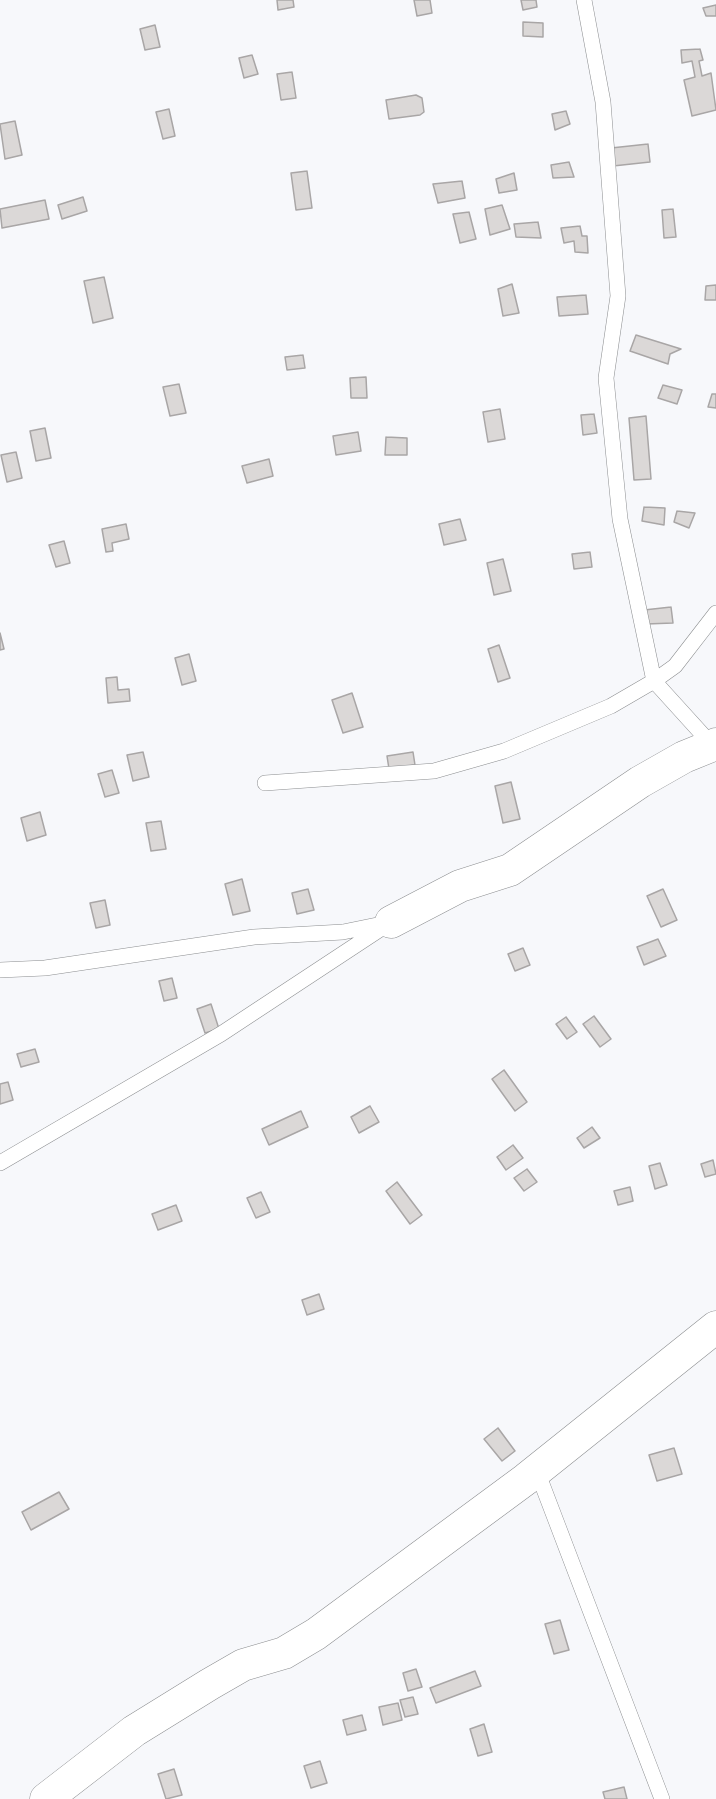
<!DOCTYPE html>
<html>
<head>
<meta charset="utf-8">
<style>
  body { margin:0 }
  canvas { display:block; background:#f7f8fb }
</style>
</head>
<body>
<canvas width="716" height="1799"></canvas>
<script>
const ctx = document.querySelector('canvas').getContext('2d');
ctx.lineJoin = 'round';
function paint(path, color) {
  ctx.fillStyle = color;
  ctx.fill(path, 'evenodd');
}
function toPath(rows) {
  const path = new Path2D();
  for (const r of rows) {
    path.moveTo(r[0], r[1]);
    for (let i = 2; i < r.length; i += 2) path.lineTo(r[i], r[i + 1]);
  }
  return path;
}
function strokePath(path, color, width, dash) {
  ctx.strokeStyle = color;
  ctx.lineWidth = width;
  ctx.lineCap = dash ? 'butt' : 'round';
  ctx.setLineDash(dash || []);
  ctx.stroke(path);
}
const building = toPath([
  [277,0,293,0,294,7,278,10,277,0],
  [414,0,430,0,432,13,417,16,414,0],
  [521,0,536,0,537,7,523,10,521,0],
  [716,5,716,16,706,16,703,8,716,5],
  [523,22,543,23,543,37,523,36,523,22],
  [155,25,160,47,145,50,140,29,155,25],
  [700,49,703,60,699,61,702,76,711,73,716,110,692,116,684,80,695,77,692,61,682,63,681,50,700,49],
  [252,55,258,74,244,78,239,58,252,55],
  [292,72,296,98,281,100,277,74,292,72],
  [416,95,422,98,424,112,420,115,389,119,386,100,416,95],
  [169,109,175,136,163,139,156,112,169,109],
  [566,111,570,124,555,130,552,114,566,111],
  [15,121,22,155,5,159,0,124,15,121],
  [648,144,650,162,613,166,611,148,648,144],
  [569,162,574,177,553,178,551,165,569,162],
  [307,171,312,208,296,210,291,173,307,171],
  [514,173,517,190,499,193,496,179,514,173],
  [462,181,465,198,438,203,433,184,462,181],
  [83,197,87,211,62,219,58,205,83,197],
  [45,200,49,219,2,228,0,209,45,200],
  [502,205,510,229,490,235,485,209,502,205],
  [673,209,676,237,664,238,662,210,673,209],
  [469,212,476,239,460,243,453,214,469,212],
  [538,222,541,238,516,237,514,224,538,222],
  [580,226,582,236,587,236,588,253,575,252,574,241,564,243,561,228,580,226],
  [104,277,113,318,93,323,84,281,104,277],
  [512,284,519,313,503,316,498,289,512,284],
  [716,285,716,300,705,300,706,286,716,285],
  [586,295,588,314,559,316,557,297,586,295],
  [636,335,681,349,670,354,668,364,630,351,636,335],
  [303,355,305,368,287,370,285,357,303,355],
  [366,377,367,398,351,398,350,378,366,377],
  [179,384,186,413,170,416,163,387,179,384],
  [663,385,682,390,677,404,658,398,663,385],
  [712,394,716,394,716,408,708,407,712,394],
  [500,409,505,439,488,442,483,412,500,409],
  [594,414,597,433,583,435,581,415,594,414],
  [646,416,651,479,634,480,629,418,646,416],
  [45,428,51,458,36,461,30,431,45,428],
  [358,432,361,451,336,455,333,436,358,432],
  [386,437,407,438,407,455,385,455,386,437],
  [16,452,22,478,7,482,1,455,16,452],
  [269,459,273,476,247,483,242,466,269,459],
  [644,507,665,508,664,525,642,521,644,507],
  [677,511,695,513,689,528,674,522,677,511],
  [460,519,466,540,444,545,439,524,460,519],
  [126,524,129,539,112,543,113,551,106,552,102,529,126,524],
  [64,541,70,563,56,567,49,545,64,541],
  [590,552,592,567,574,569,572,554,590,552],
  [503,559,511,591,494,595,487,563,503,559],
  [671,607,673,623,646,624,644,610,671,607],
  [0,633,4,649,0,650,0,633],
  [499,645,510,678,498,682,488,649,499,645],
  [189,654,196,681,182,685,175,658,189,654],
  [117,677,118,690,129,689,130,701,108,703,106,678,117,677],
  [352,693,363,727,343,733,332,700,352,693],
  [143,752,149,777,133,781,127,755,143,752],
  [413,752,415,765,389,769,387,756,413,752],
  [112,770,119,793,105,797,98,774,112,770],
  [511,782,520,819,503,823,495,786,511,782],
  [40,812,46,835,27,841,21,818,40,812],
  [161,821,166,849,151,851,146,823,161,821],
  [242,879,250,911,233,915,225,884,242,879],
  [308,889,314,910,297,914,292,893,308,889],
  [663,889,677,920,661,927,647,896,663,889],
  [105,900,110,925,96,928,90,903,105,900],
  [658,939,666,956,644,965,637,947,658,939],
  [523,948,530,965,515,971,508,954,523,948],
  [172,978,177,998,164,1001,159,981,172,978],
  [211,1004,219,1029,205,1033,197,1009,211,1004],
  [594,1016,611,1039,600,1047,583,1024,594,1016],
  [566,1017,577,1032,567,1039,556,1024,566,1017],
  [35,1049,39,1062,21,1067,17,1054,35,1049],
  [504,1070,527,1102,515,1111,492,1079,504,1070],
  [8,1082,13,1100,0,1104,0,1084,8,1082],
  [370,1106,379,1122,359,1133,351,1117,370,1106],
  [301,1111,308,1127,269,1145,262,1129,301,1111],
  [592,1127,600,1138,584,1148,577,1138,592,1127],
  [513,1145,523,1158,506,1170,497,1157,513,1145],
  [713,1160,716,1174,705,1177,701,1164,713,1160],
  [660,1163,667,1185,655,1189,649,1166,660,1163],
  [527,1169,537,1182,524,1191,514,1178,527,1169],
  [397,1182,422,1215,410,1224,386,1191,397,1182],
  [630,1187,633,1201,618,1205,614,1191,630,1187],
  [261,1192,270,1212,256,1218,247,1198,261,1192],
  [176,1205,182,1221,158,1230,152,1214,176,1205],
  [319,1294,324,1309,307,1315,302,1300,319,1294],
  [498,1428,515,1451,502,1461,484,1439,498,1428],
  [674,1448,682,1474,657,1481,649,1455,674,1448],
  [59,1492,69,1509,31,1530,22,1512,59,1492],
  [560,1620,569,1650,554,1654,545,1624,560,1620],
  [416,1669,422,1687,408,1691,403,1673,416,1669],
  [475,1671,481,1686,436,1703,430,1688,475,1671],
  [413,1697,418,1714,405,1717,400,1700,413,1697],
  [398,1703,402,1720,383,1725,379,1707,398,1703],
  [362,1715,366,1730,347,1735,343,1720,362,1715],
  [484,1724,492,1752,478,1756,470,1729,484,1724],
  [320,1761,327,1783,311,1788,304,1766,320,1761],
  [174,1769,182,1795,166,1799,158,1774,174,1769],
  [624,1787,627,1799,605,1799,603,1792,624,1787]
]);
const lane = toPath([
  [584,0,603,102,618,296,606,378,620,519,654,681,712,745],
  [265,783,434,771,504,751,611,706,654,681,675,666,716,613],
  [0,970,45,968,254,937,343,932,382,924],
  [0,1163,221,1034,391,922],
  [537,1471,662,1799]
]);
const street = toPath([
  [391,922,460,886,510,870,640,782,684,757,716,744],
  [46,1799,134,1731,210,1684,243,1665,284,1653,316,1634,526,1479,716,1327]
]);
paint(building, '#dbd8d7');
strokePath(building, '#a9a6a6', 1.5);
strokePath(lane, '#8c8e90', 16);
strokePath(street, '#8c8e90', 33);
strokePath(lane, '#fff', 15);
strokePath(street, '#fff', 32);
</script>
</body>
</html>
